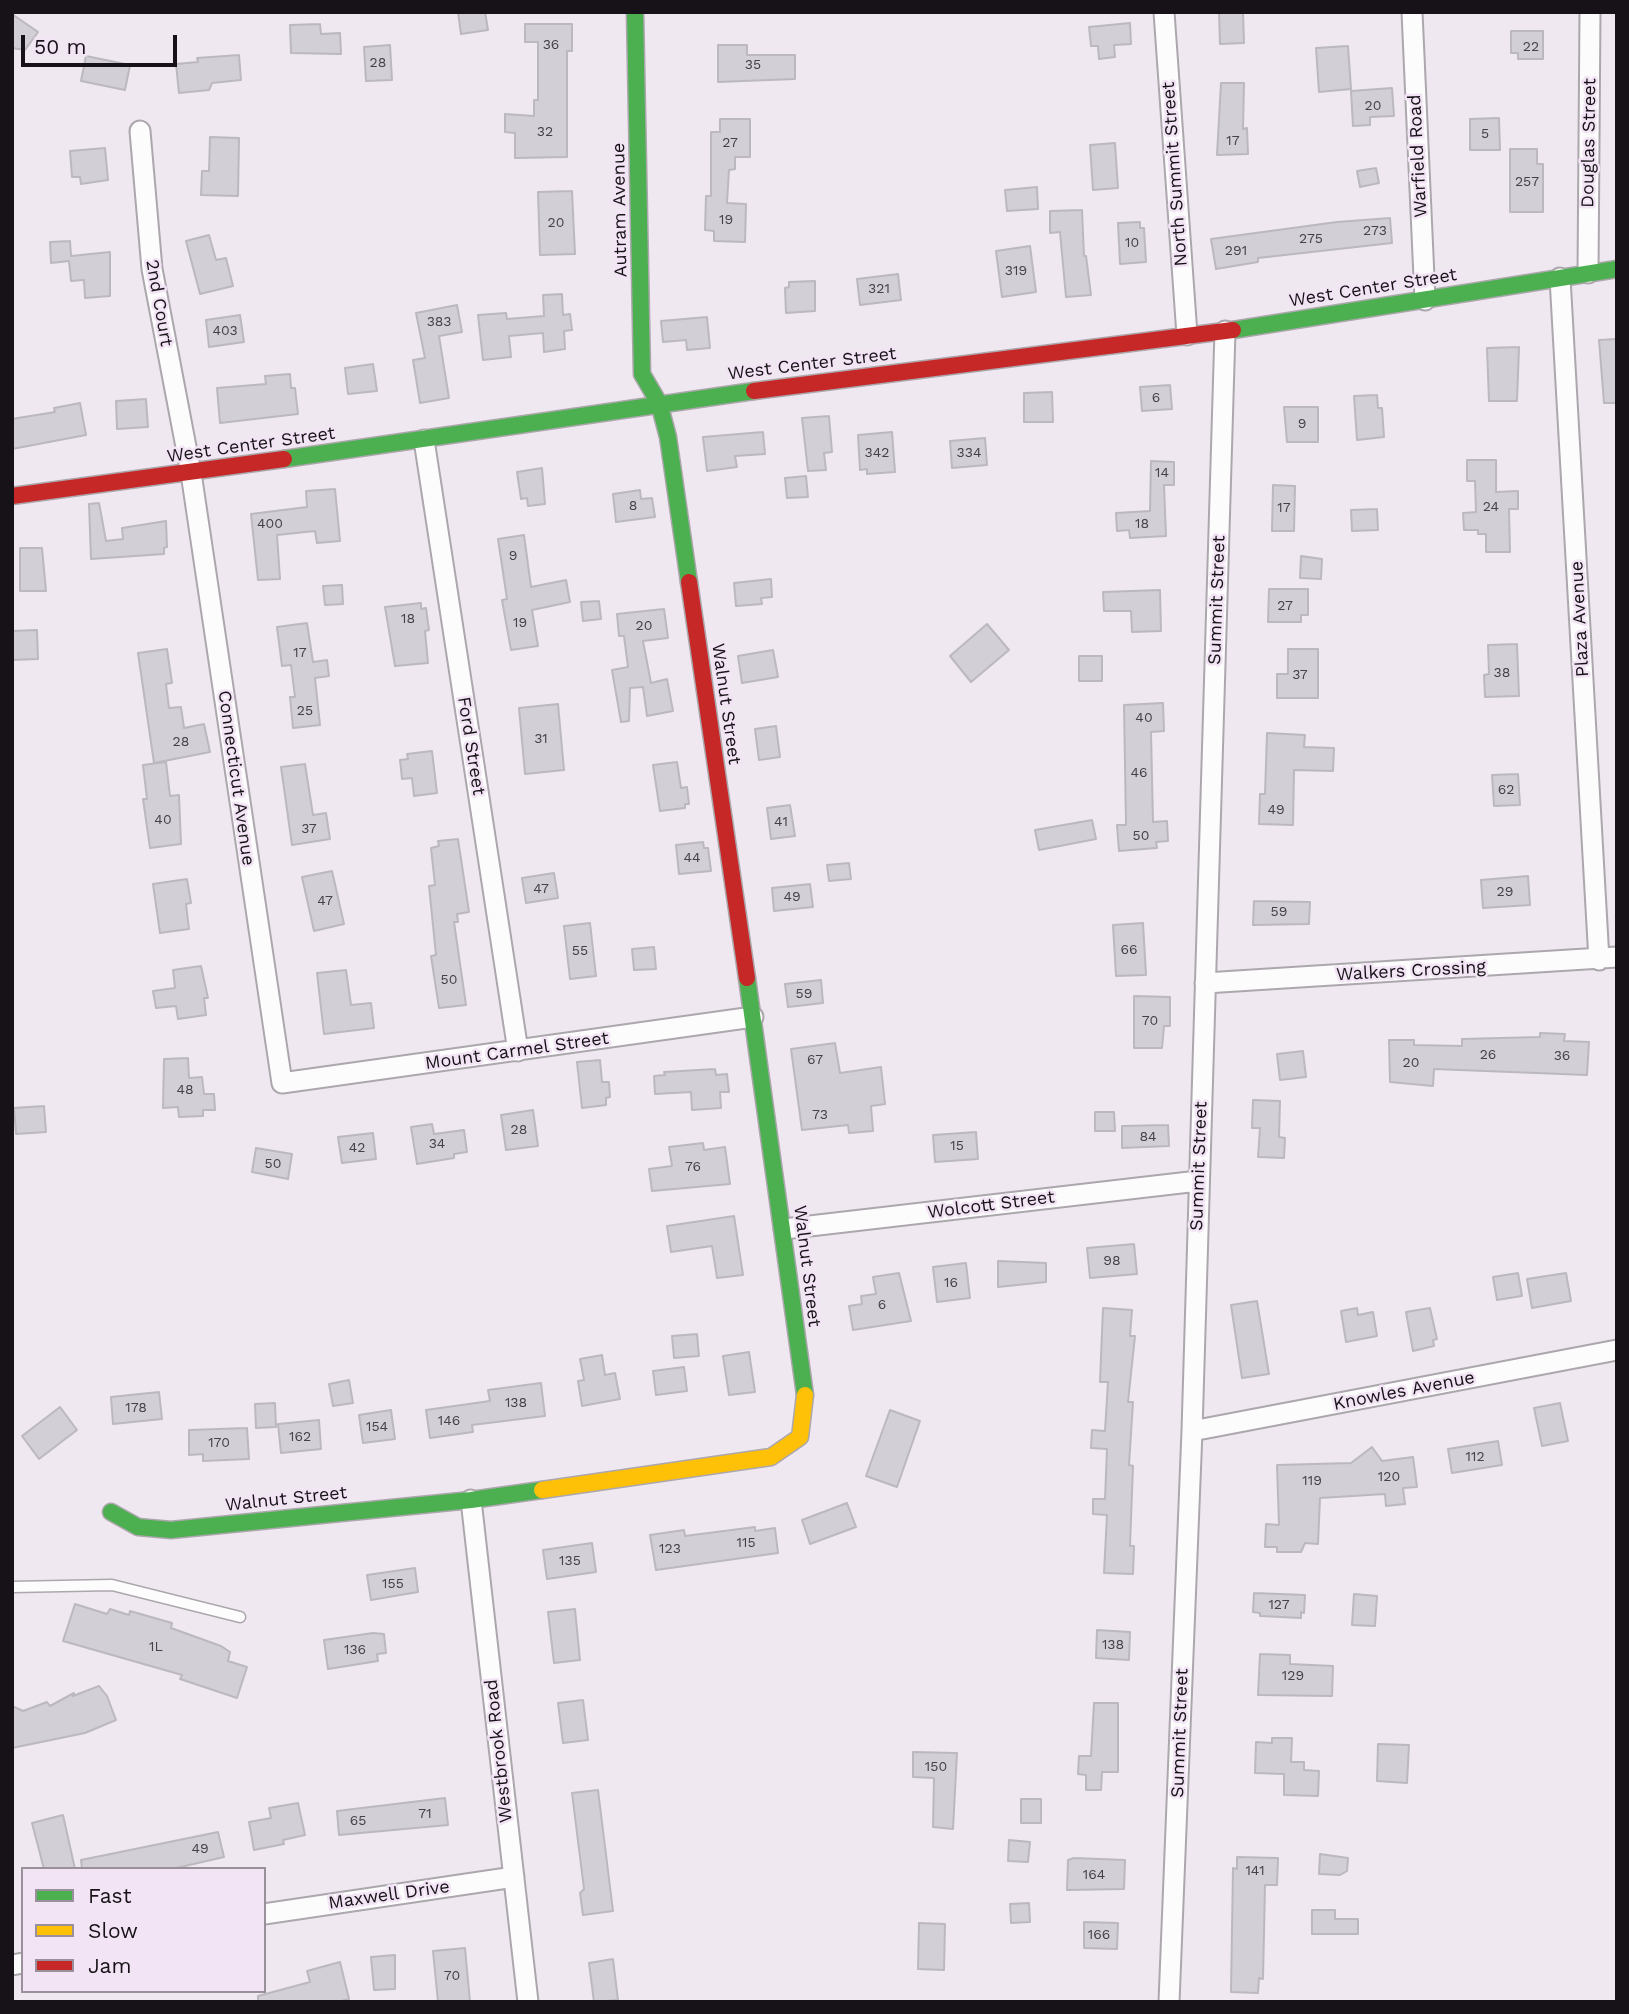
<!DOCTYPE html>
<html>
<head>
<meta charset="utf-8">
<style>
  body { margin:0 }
  #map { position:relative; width:1629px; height:2014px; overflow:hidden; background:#efe8f0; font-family:"Work Sans",sans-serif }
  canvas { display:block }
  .frame { position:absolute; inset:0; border:14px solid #161217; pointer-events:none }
  .legend { position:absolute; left:21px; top:1867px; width:245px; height:126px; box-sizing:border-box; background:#f2e4f4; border:2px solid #9a909c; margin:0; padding:9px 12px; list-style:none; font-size:21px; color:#161217 }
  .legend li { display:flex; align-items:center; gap:14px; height:35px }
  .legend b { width:35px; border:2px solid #9a909c }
  .scale { position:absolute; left:21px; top:35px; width:156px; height:32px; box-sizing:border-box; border:4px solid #161217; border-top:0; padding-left:9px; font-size:21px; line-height:24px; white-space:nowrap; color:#161217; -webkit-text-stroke:5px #f2e4f4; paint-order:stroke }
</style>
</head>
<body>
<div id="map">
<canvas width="1629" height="2014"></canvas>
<div class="frame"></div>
<ul class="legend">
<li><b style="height:9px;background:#4caf50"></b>Fast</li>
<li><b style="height:9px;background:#ffc107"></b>Slow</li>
<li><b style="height:9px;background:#c62828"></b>Jam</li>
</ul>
<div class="scale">50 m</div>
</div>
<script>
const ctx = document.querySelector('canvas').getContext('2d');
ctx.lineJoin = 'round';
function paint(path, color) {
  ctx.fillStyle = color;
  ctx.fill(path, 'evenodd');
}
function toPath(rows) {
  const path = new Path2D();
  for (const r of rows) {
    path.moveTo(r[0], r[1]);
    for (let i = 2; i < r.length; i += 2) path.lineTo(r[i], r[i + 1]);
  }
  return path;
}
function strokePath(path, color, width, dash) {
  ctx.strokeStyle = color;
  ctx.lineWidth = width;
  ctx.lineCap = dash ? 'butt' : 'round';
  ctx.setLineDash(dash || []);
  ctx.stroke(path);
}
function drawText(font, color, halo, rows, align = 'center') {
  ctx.font = font + ' "Work Sans",sans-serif';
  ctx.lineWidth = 5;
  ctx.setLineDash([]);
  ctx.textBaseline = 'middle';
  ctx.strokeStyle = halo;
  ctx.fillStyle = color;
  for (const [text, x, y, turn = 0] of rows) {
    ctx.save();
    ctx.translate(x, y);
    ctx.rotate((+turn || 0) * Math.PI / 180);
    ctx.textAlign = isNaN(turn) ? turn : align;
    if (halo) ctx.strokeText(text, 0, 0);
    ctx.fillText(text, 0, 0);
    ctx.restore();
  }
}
const building = toPath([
  [458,12,485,12,488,30,461,34,458,12],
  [1219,12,1243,12,1244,43,1220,44,1219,12],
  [12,14,38,32,25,50,12,48,12,14],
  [1130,23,1131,44,1114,45,1115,57,1099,59,1098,46,1091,46,1089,27,1130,23],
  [320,24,321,34,340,33,341,54,291,53,290,25,320,24],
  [525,24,572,24,572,51,567,51,567,157,515,158,515,133,505,132,505,114,534,116,534,100,538,100,538,42,525,42,525,24],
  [1511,31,1543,31,1543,59,1518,59,1518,53,1511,53,1511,31],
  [390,45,392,80,366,81,364,47,390,45],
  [718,45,747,45,747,55,795,55,795,79,718,82,718,45],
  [1348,46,1351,89,1319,92,1316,48,1348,46],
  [239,55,241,80,212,83,209,90,179,93,176,64,198,62,197,58,239,55],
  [86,56,130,65,125,90,81,81,86,56],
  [1221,83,1244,83,1243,129,1247,128,1248,154,1217,155,1221,83],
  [1392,88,1394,116,1370,117,1370,125,1353,126,1351,91,1392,88],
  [1499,118,1500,150,1470,150,1470,119,1499,118],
  [720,119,750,119,750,157,735,157,735,169,729,170,727,203,746,204,745,242,714,241,714,231,705,230,706,196,711,196,711,132,720,132,720,119],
  [210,137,239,138,238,196,201,195,202,171,209,171,210,137],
  [1115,143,1118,188,1093,190,1090,145,1115,143],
  [105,148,108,180,81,184,80,177,72,177,70,151,105,148],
  [1510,149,1537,149,1537,164,1543,164,1543,212,1510,212,1510,149],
  [1376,168,1379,183,1360,187,1357,171,1376,168],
  [1037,187,1038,209,1007,211,1005,190,1037,187],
  [572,191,575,254,540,255,538,192,572,191],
  [1082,210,1084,256,1086,256,1091,295,1066,297,1060,232,1050,233,1050,211,1082,210],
  [1390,218,1392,243,1258,258,1258,262,1216,269,1211,239,1337,222,1390,218],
  [1140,222,1140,228,1144,228,1146,262,1120,264,1118,223,1140,222],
  [209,235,216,260,226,258,233,286,200,294,186,241,209,235],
  [70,241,71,256,110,252,110,296,85,298,84,280,71,281,69,261,51,263,50,242,70,241],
  [1030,246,1036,292,1002,297,996,251,1030,246],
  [898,274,901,300,860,305,857,279,898,274],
  [815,281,815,311,786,313,785,288,789,287,789,282,815,281],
  [562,294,563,315,570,314,572,330,564,331,565,349,544,352,543,333,509,336,511,357,483,360,478,315,506,313,507,319,544,316,543,295,562,294],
  [457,305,462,332,439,336,449,398,420,403,413,360,425,358,416,313,457,305],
  [240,315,244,342,209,347,206,320,240,315],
  [707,317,710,348,687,350,686,340,663,342,661,321,707,317],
  [1617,339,1617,403,1604,403,1599,340,1617,339],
  [1519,347,1517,401,1489,401,1487,348,1519,347],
  [373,364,377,391,348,394,345,368,373,364],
  [290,374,291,388,295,388,298,414,220,423,217,388,266,384,265,376,290,374],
  [1170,385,1172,409,1142,411,1140,387,1170,385],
  [1052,392,1053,422,1024,422,1024,393,1052,392],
  [1377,395,1378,408,1382,408,1384,437,1357,440,1354,396,1377,395],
  [146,399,148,427,117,429,116,401,146,399],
  [80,403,86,435,12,449,12,419,55,412,54,408,80,403],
  [1284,407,1318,407,1318,442,1287,442,1284,407],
  [829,416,832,452,824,453,826,470,808,471,802,418,829,416],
  [763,432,765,454,735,456,737,467,707,471,703,437,763,432],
  [892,432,895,472,867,474,867,469,860,470,858,435,892,432],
  [985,438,987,465,952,468,950,441,985,438],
  [1467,460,1496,460,1496,492,1518,491,1518,509,1509,509,1510,552,1486,552,1486,534,1478,534,1478,530,1464,530,1463,513,1476,512,1475,481,1467,481,1467,460],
  [1151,461,1174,462,1174,485,1164,485,1166,536,1130,538,1129,530,1117,531,1116,513,1150,511,1151,461],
  [542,468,545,504,528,506,527,498,521,499,517,472,542,468],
  [806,476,808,497,787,498,785,478,806,476],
  [1273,485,1295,486,1294,531,1272,531,1273,485],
  [335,489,340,541,317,543,315,531,277,535,280,579,258,580,251,514,307,507,306,491,335,489],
  [640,490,641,499,652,498,655,517,616,522,613,494,640,490],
  [99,503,106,541,123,539,122,528,166,521,167,547,164,548,164,554,91,559,89,504,99,503],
  [1377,509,1378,530,1352,531,1351,510,1377,509],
  [524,535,531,587,566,580,570,602,532,610,538,646,511,650,502,600,507,599,498,539,524,535],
  [20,548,42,548,46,591,20,591,20,548],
  [1301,556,1322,559,1321,579,1300,578,1301,556],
  [771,579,772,597,761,598,762,604,736,606,734,583,771,579],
  [342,585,343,604,325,605,323,586,342,585],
  [1269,589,1308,589,1308,615,1301,615,1301,622,1268,622,1269,589],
  [1160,590,1161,631,1132,632,1131,611,1104,611,1103,592,1160,590],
  [599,601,601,619,583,621,581,602,599,601],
  [421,603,421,609,426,608,429,630,425,631,428,663,395,666,385,607,421,603],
  [664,609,668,638,643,641,651,683,667,679,673,711,647,716,643,687,630,688,629,721,621,722,612,670,628,667,624,636,619,636,617,614,664,609],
  [307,623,313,662,327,660,329,676,315,678,320,725,293,728,290,697,295,697,291,665,282,666,277,627,307,623],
  [987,624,1009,650,971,682,950,656,987,624],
  [37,630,38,659,12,660,12,631,37,630],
  [1517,644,1519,696,1485,697,1484,675,1489,674,1488,645,1517,644],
  [167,649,172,683,166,684,169,708,181,707,184,728,204,724,210,752,154,763,138,653,167,649],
  [1288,649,1318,649,1318,698,1277,698,1277,674,1288,674,1288,649],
  [773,650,778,677,742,683,738,656,773,650],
  [1079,656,1102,656,1102,681,1079,681,1079,656],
  [1163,703,1164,731,1151,732,1153,822,1167,821,1168,841,1156,842,1157,848,1119,851,1117,825,1126,825,1124,705,1163,703],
  [558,704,564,770,525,774,519,708,558,704],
  [776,726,780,757,759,760,755,729,776,726],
  [1267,733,1305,735,1304,747,1334,748,1333,771,1294,770,1293,825,1259,824,1260,794,1265,794,1267,733],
  [432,751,437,793,414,796,412,778,402,779,400,760,408,759,407,754,432,751],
  [166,762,170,796,179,795,181,844,150,848,143,799,147,799,143,765,166,762],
  [677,762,681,788,687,787,689,804,685,804,685,808,660,811,653,765,677,762],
  [305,764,313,815,326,813,330,839,292,845,281,767,305,764],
  [1518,774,1520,805,1494,806,1492,775,1518,774],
  [790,805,795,836,771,839,767,808,790,805],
  [1092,820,1096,839,1039,850,1035,830,1092,820],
  [458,839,469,912,457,914,458,922,454,922,466,1005,439,1008,431,956,436,955,429,886,435,885,431,848,439,846,438,841,458,839],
  [703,842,704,848,708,848,711,871,679,874,676,845,703,842],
  [849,863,851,879,829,881,827,865,849,863],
  [332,871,344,924,314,931,302,877,332,871],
  [554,873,558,898,526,903,522,878,554,873],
  [1528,876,1530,905,1483,908,1481,880,1528,876],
  [187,879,191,903,186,904,189,929,160,933,153,884,187,879],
  [810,884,813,907,774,911,772,888,810,884],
  [1254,901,1310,902,1309,924,1253,925,1254,901],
  [590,923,596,976,570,979,564,926,590,923],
  [1143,923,1146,975,1116,976,1113,925,1143,923],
  [654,947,656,969,634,970,632,949,654,947],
  [201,966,208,998,204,998,206,1015,178,1019,176,1006,156,1008,153,991,175,988,173,970,201,966],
  [346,970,351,1005,371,1003,374,1028,324,1034,317,973,346,970],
  [821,980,823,1003,788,1007,785,984,821,980],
  [1134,996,1170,997,1170,1026,1164,1026,1162,1048,1134,1048,1134,996],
  [1540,1033,1565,1034,1564,1041,1589,1042,1587,1075,1434,1069,1433,1086,1390,1082,1389,1040,1414,1040,1414,1045,1462,1046,1462,1039,1540,1037,1540,1033],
  [835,1043,840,1073,881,1067,885,1104,871,1106,873,1131,849,1133,848,1125,802,1130,791,1049,835,1043],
  [1303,1051,1306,1077,1280,1080,1277,1054,1303,1051],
  [188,1058,189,1078,202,1077,204,1094,214,1094,215,1110,203,1110,203,1116,179,1117,178,1107,163,1108,164,1059,188,1058],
  [600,1060,602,1082,609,1082,610,1097,606,1098,606,1105,582,1108,577,1062,600,1060],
  [715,1069,716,1075,727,1074,729,1092,720,1092,721,1108,692,1110,691,1092,655,1094,654,1076,665,1075,664,1072,715,1069],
  [1253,1100,1280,1101,1279,1137,1285,1138,1284,1158,1258,1157,1260,1128,1252,1128,1253,1100],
  [44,1106,46,1132,16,1134,14,1108,44,1106],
  [533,1110,538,1146,506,1150,501,1115,533,1110],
  [1095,1112,1114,1112,1115,1131,1095,1131,1095,1112],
  [432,1124,434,1134,464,1130,467,1152,454,1154,454,1158,417,1164,411,1127,432,1124],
  [1168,1125,1169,1146,1122,1148,1122,1126,1168,1125],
  [976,1132,978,1159,935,1162,933,1135,976,1132],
  [373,1133,376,1159,342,1163,338,1137,373,1133],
  [703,1143,704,1150,725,1147,730,1184,652,1191,649,1169,672,1166,669,1147,703,1143],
  [256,1148,292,1154,288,1179,252,1172,256,1148],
  [734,1216,743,1275,717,1278,712,1246,671,1252,667,1226,734,1216],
  [1134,1244,1137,1274,1090,1278,1087,1248,1134,1244],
  [998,1261,1046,1263,1046,1282,998,1287,998,1261],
  [966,1263,970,1298,937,1302,933,1267,966,1263],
  [899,1273,911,1321,853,1330,849,1306,862,1304,861,1296,876,1294,873,1277,899,1273],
  [1518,1273,1522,1296,1497,1300,1493,1277,1518,1273],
  [1566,1273,1571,1301,1532,1308,1527,1279,1566,1273],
  [1257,1301,1269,1374,1242,1378,1231,1305,1257,1301],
  [1103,1308,1132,1310,1130,1336,1135,1336,1128,1402,1133,1402,1129,1465,1133,1466,1130,1546,1134,1546,1133,1574,1104,1573,1107,1515,1093,1514,1093,1499,1105,1499,1107,1449,1091,1448,1092,1430,1105,1431,1108,1382,1100,1382,1103,1308],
  [1357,1308,1358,1315,1373,1312,1377,1336,1346,1342,1341,1311,1357,1308],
  [1430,1308,1437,1339,1433,1340,1434,1346,1413,1351,1406,1312,1430,1308],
  [697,1334,699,1356,674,1358,672,1336,697,1334],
  [749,1352,755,1392,729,1395,723,1356,749,1352],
  [602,1355,605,1375,615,1373,620,1399,582,1406,578,1381,584,1380,580,1359,602,1355],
  [684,1367,687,1391,656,1395,653,1371,684,1367],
  [349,1380,353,1403,333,1406,329,1384,349,1380],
  [541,1383,545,1416,472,1425,473,1432,430,1438,426,1410,490,1401,488,1390,541,1383],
  [159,1392,162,1419,113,1424,111,1397,159,1392],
  [275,1403,276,1427,256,1428,255,1404,275,1403],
  [1560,1403,1568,1441,1542,1446,1534,1408,1560,1403],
  [60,1407,77,1430,39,1459,22,1436,60,1407],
  [391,1410,395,1439,363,1443,359,1415,391,1410],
  [890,1410,920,1421,897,1487,866,1476,890,1410],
  [319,1420,321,1449,281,1453,278,1424,319,1420],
  [247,1428,249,1459,203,1461,203,1454,189,1455,189,1430,247,1428],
  [1498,1441,1502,1465,1452,1473,1448,1449,1498,1441],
  [1372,1447,1382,1461,1413,1457,1417,1487,1403,1488,1405,1504,1386,1506,1385,1494,1320,1498,1318,1544,1305,1543,1301,1552,1277,1552,1277,1547,1265,1547,1266,1524,1279,1525,1277,1465,1351,1463,1372,1447],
  [847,1503,856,1527,810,1544,802,1520,847,1503],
  [755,1527,755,1531,775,1528,778,1553,656,1570,650,1535,684,1530,685,1536,755,1527],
  [592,1543,596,1572,547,1579,543,1550,592,1543],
  [415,1568,418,1592,371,1600,367,1575,415,1568],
  [1254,1593,1305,1595,1304,1613,1301,1612,1301,1618,1260,1616,1260,1613,1253,1612,1254,1593],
  [1354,1594,1377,1596,1375,1626,1352,1625,1354,1594],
  [75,1604,107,1614,110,1609,129,1615,130,1611,172,1623,171,1628,221,1646,230,1652,228,1661,247,1667,237,1698,180,1679,182,1675,63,1641,75,1604],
  [575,1609,580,1660,554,1663,548,1612,575,1609],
  [1097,1630,1130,1632,1129,1660,1096,1658,1097,1630],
  [373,1633,384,1634,386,1653,377,1654,378,1661,328,1669,324,1640,373,1633],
  [1260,1654,1290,1655,1290,1664,1333,1666,1332,1696,1258,1695,1260,1654],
  [99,1686,107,1696,116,1720,85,1733,12,1748,12,1706,23,1711,47,1702,50,1706,74,1693,73,1696,99,1686],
  [583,1700,588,1740,563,1743,558,1703,583,1700],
  [1094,1703,1118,1703,1118,1772,1102,1772,1101,1790,1086,1790,1086,1775,1078,1774,1079,1756,1091,1756,1094,1703],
  [1272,1738,1292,1738,1291,1762,1304,1762,1304,1770,1319,1771,1318,1796,1284,1795,1284,1774,1255,1773,1256,1742,1272,1743,1272,1738],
  [1378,1744,1409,1745,1407,1783,1377,1781,1378,1744],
  [913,1752,957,1753,953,1829,933,1827,934,1778,913,1777,913,1752],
  [598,1790,613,1911,583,1915,580,1893,584,1889,572,1793,598,1790],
  [445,1798,448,1825,339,1835,337,1811,445,1798],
  [1021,1799,1041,1799,1041,1823,1021,1823,1021,1799],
  [298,1803,305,1835,283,1840,284,1844,254,1850,249,1822,271,1818,269,1808,298,1803],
  [63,1815,75,1869,44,1869,32,1823,63,1815],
  [218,1832,224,1857,172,1869,82,1869,81,1860,218,1832],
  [1009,1840,1030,1842,1028,1862,1008,1861,1009,1840],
  [1320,1854,1348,1858,1347,1871,1340,1875,1319,1874,1320,1854],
  [1237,1857,1278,1858,1277,1885,1265,1885,1263,1979,1259,1978,1258,1993,1231,1992,1233,1868,1237,1869,1237,1857],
  [1074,1858,1125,1860,1124,1889,1067,1890,1068,1860,1074,1858],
  [1029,1903,1030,1922,1011,1923,1010,1904,1029,1903],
  [1312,1910,1335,1910,1335,1919,1358,1919,1358,1934,1312,1934,1312,1910],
  [1084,1922,1118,1923,1117,1949,1084,1948,1084,1922],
  [919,1923,945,1924,944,1970,918,1969,919,1923],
  [465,1948,470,2002,438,2002,433,1951,465,1948],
  [395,1955,395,1989,374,1990,371,1957,395,1955],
  [613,1959,618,2000,594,2002,589,1963,613,1959],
  [340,1962,349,1999,338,2002,258,2002,258,1996,310,1982,307,1971,340,1962]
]);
const lane = toPath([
  [12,1587,112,1585,240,1617]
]);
const street = toPath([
  [1164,12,1187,335],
  [1412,12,1425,300],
  [140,131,152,269,191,473,282,1083,753,1017],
  [1588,273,1590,12],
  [1560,278,1599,960],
  [424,440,518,1051],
  [1205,983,1617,957],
  [784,1229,1198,1181],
  [1192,1431,1617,1350],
  [471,1500,528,2002],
  [264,1914,514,1877],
  [12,1965,23,1963],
  [1169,2002,1192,1431,1225,331]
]);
const fast = toPath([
  [635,12,642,374,659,403,668,437,689,582],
  [1233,330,1617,269],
  [284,459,754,391],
  [747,978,805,1395],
  [111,1512,138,1527,171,1530,471,1500,542,1490]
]);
const slow = toPath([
  [542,1490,771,1457,800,1437,805,1395]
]);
const jam = toPath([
  [754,391,1233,330],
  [12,496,284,459],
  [689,582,747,978]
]);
const numberNames = [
  ["36",551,45],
  ["22",1531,47],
  ["28",378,63],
  ["35",753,65],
  ["20",1373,106],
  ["32",545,132],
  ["5",1485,134],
  ["17",1233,141],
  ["27",730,143],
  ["257",1527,182],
  ["19",726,220],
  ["20",556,223],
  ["273",1375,231],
  ["275",1311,239],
  ["10",1132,243],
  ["291",1236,251],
  ["319",1016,271],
  ["321",879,289],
  ["383",439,322],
  ["403",225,331],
  ["6",1156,398],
  ["9",1302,424],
  ["342",877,453],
  ["334",969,453],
  ["14",1162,473],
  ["8",633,506],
  ["24",1491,507],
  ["17",1284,508],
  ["400",270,524],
  ["18",1142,524],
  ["9",513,556],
  ["27",1285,606],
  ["18",408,619],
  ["19",520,623],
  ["20",644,626],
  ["17",300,653],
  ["38",1502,673],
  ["37",1300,675],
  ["25",305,711],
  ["40",1144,718],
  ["31",541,739],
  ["28",181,742],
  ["46",1139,773],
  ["62",1506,790],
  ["49",1276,810],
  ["40",163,820],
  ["41",781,822],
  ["37",309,829],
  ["50",1141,836],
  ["44",692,858],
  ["47",541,889],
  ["29",1505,892],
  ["49",792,897],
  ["47",325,901],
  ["59",1279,912],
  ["66",1129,950],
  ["55",580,951],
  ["50",449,980],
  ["59",804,994],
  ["70",1150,1021],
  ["26",1488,1055],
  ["36",1562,1056],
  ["67",815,1060],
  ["20",1411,1063],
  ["48",185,1090],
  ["73",820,1115],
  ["28",519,1130],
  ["84",1148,1137],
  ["34",437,1144],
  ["15",957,1146],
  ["42",357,1148],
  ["50",273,1164],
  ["76",693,1167],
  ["98",1112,1261],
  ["16",951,1283],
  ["6",882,1305],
  ["138",516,1403],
  ["178",136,1408],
  ["146",449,1421],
  ["154",377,1427],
  ["162",300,1437],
  ["170",219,1443],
  ["112",1475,1457],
  ["120",1389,1477],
  ["119",1312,1481],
  ["115",746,1543],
  ["123",670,1549],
  ["135",570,1561],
  ["155",393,1584],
  ["127",1279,1605],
  ["138",1113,1645],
  ["1L",156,1647],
  ["136",355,1650],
  ["129",1293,1676],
  ["150",936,1767],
  ["71",425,1814],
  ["65",358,1821],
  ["49",200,1849],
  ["141",1255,1871],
  ["164",1094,1875],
  ["166",1099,1935],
  ["70",452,1976]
];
const streetNames = [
  ["Douglas Street",1589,143,-89],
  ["Warfield Road",1418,156,-93],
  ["North Summit Street",1175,174,-94],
  ["Autram Avenue",620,210,-91],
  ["West Center Street",1373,288,-9],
  ["2nd Court",159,303,80],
  ["West Center Street",812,364,-7],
  ["West Center Street",251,445,-8],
  ["Summit Street",1217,600,-88],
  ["Plaza Avenue",1580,619,-93],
  ["Walnut Street",726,704,82],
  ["Ford Street",471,746,81],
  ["Connecticut Avenue",236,778,82],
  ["Walkers Crossing",1411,971,-3],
  ["Mount Carmel Street",517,1051,-8],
  ["Summit Street",1199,1166,-88],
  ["Wolcott Street",991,1205,-7],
  ["Walnut Street",807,1266,83],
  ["Knowles Avenue",1404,1391,-11],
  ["Walnut Street",286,1499,-6],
  ["Summit Street",1180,1733,-88],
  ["Westbrook Road",499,1751,-96],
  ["Maxwell Drive",389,1895,-8]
];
paint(building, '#d2cfd6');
strokePath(building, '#bbb8be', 2);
strokePath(lane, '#aca7ad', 13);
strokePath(street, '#aca7ad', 23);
strokePath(fast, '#aca7ad', 19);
strokePath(slow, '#aca7ad', 19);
strokePath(jam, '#aca7ad', 19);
strokePath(lane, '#fdfcfd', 10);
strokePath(street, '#fdfcfd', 19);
strokePath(fast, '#4caf50', 16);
strokePath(slow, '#ffc107', 16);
strokePath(jam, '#c62828', 16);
drawText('14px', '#454147', null, numberNames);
drawText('18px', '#161217', '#f2e4f4', streetNames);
</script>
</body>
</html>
